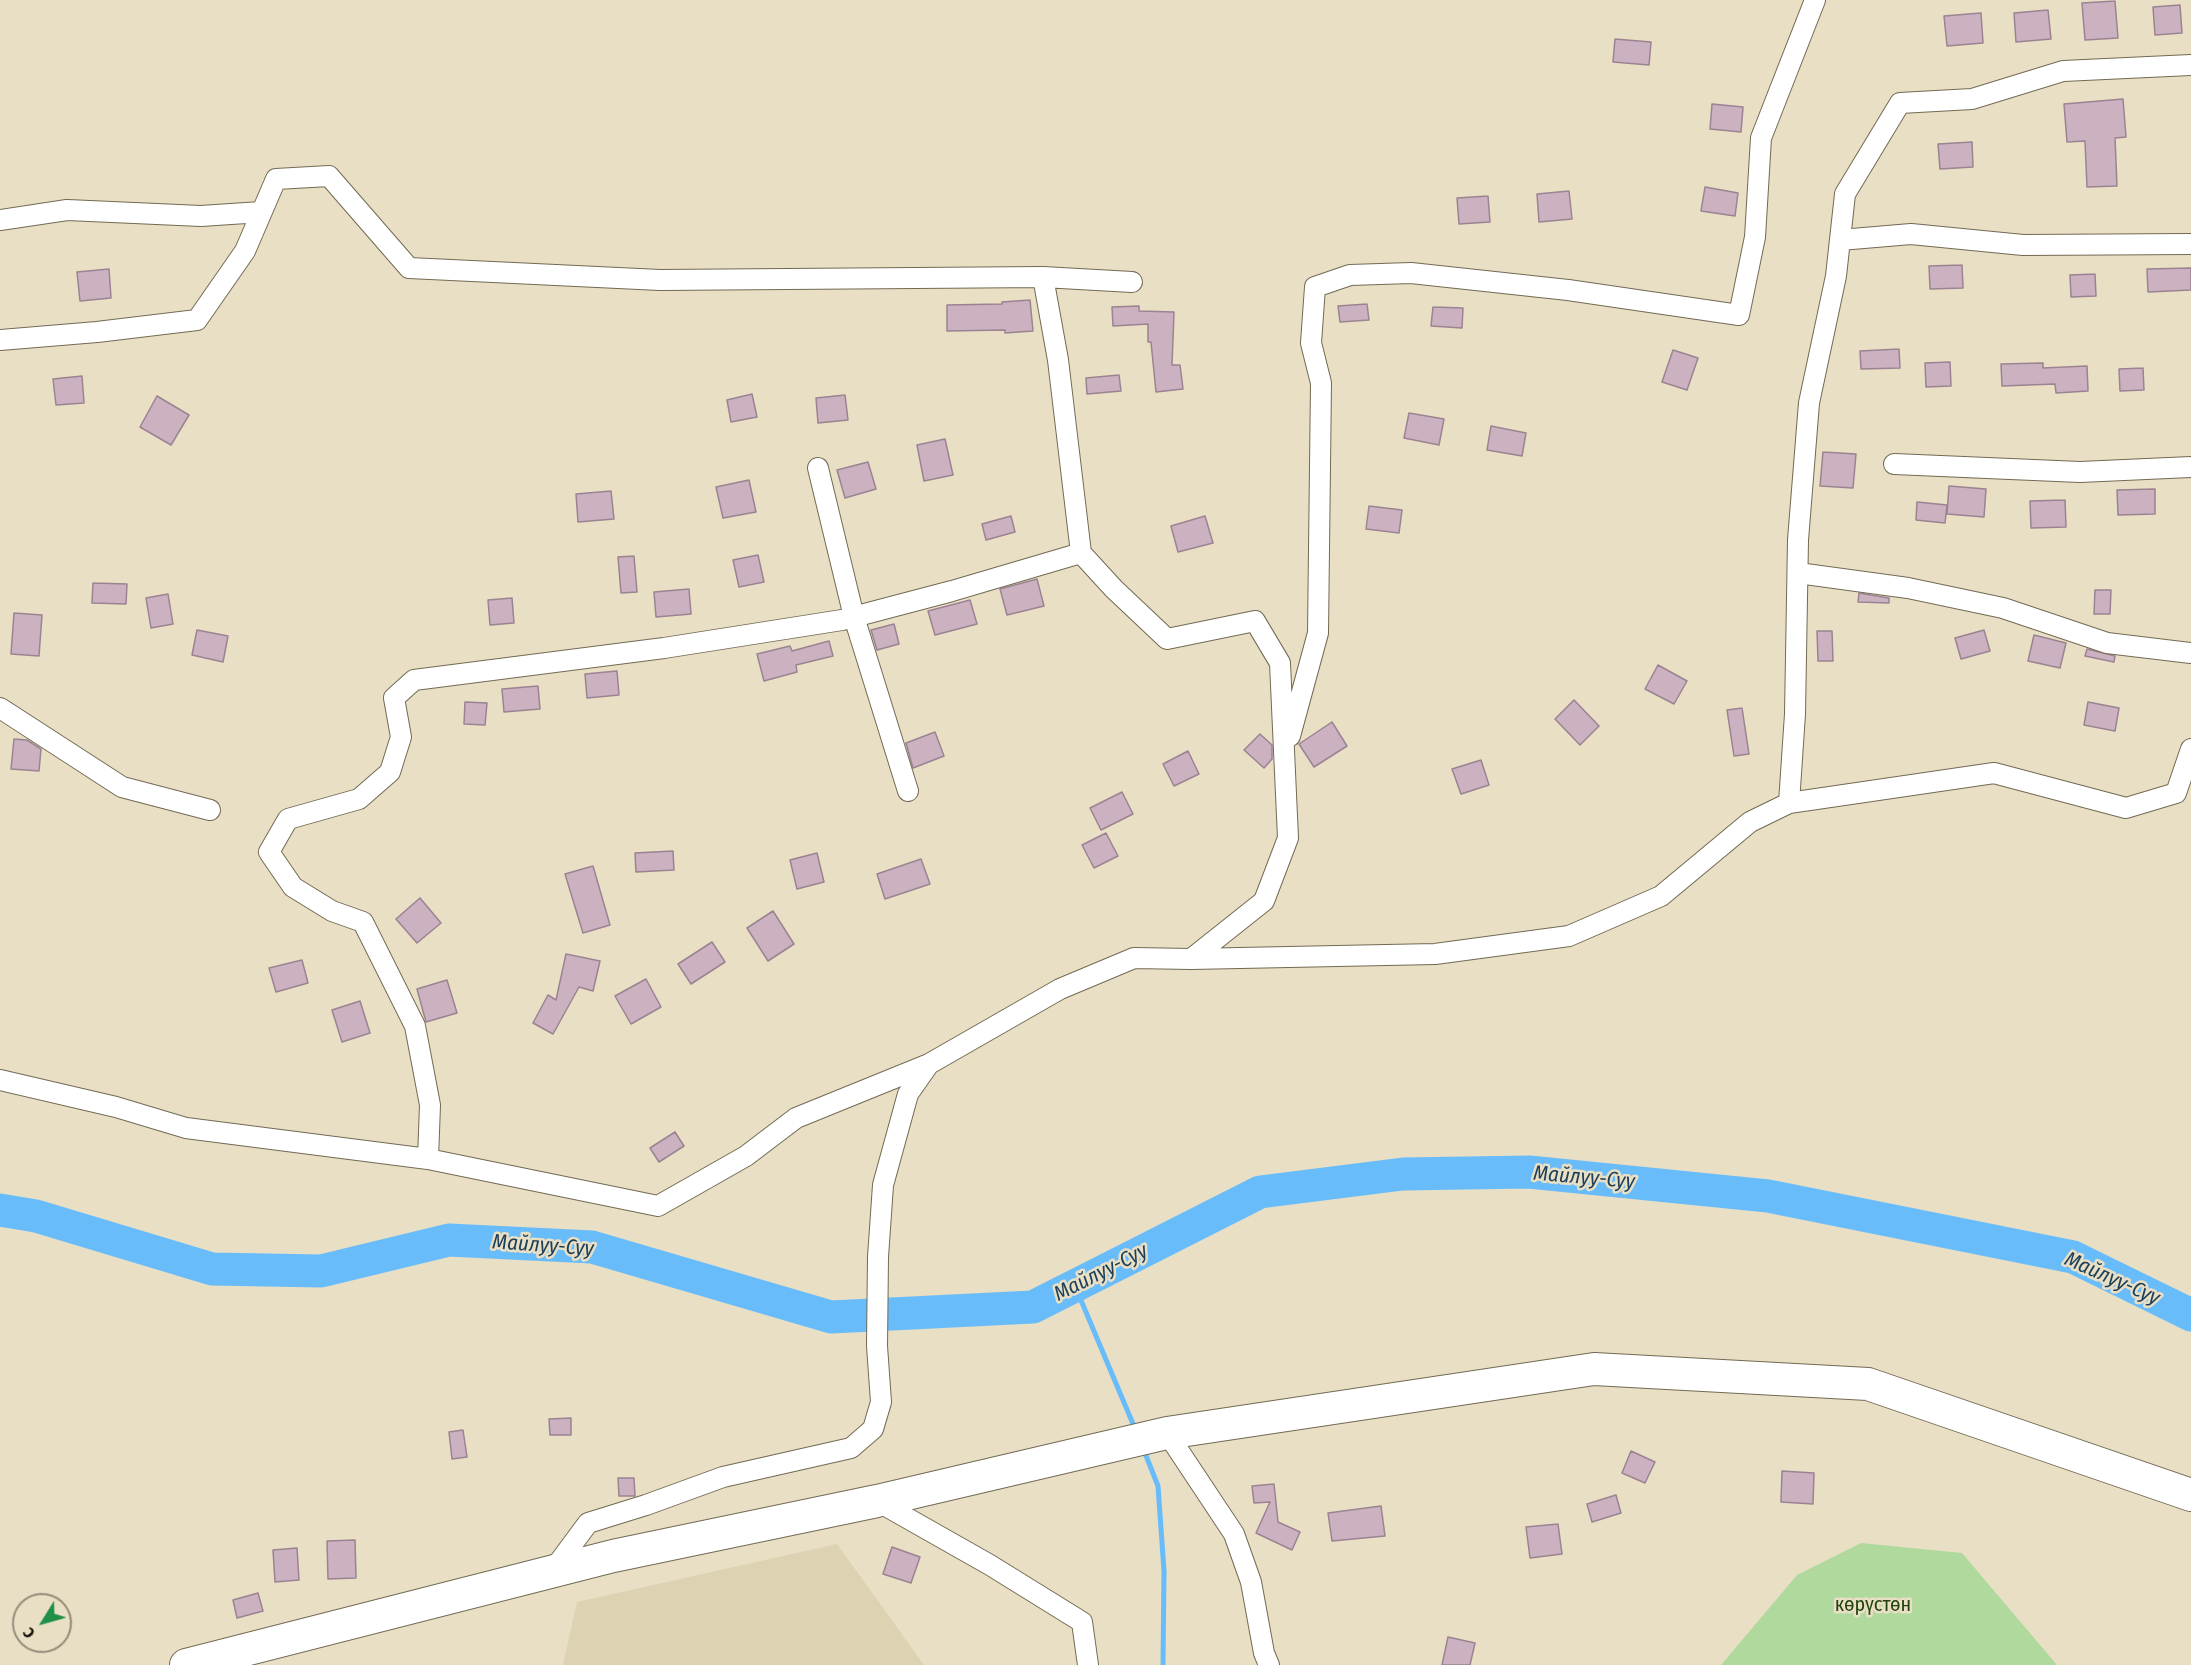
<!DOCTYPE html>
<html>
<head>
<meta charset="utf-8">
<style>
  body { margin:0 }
  #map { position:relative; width:2191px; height:1665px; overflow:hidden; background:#e8dfc5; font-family:"Fira Sans Condensed",sans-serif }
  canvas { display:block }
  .north { position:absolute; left:12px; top:1593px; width:60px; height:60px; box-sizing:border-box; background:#e8dfc5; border:2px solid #948d7a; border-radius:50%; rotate:233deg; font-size:16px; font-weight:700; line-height:24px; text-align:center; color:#16130a }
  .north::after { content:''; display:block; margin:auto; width:21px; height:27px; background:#209049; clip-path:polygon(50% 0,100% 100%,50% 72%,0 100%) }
</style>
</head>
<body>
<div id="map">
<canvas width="2191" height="1665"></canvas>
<div class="north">С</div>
</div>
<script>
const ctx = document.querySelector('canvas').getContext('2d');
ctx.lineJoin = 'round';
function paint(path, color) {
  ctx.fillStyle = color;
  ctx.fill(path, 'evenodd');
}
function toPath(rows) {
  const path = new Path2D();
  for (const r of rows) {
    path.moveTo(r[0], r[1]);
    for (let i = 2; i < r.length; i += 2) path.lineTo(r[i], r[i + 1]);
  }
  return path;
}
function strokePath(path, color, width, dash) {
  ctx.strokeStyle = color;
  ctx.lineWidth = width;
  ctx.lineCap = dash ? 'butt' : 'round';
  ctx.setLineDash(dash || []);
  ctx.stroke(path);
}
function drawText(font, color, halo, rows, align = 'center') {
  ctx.font = font + ' "Fira Sans Condensed",sans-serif';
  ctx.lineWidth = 5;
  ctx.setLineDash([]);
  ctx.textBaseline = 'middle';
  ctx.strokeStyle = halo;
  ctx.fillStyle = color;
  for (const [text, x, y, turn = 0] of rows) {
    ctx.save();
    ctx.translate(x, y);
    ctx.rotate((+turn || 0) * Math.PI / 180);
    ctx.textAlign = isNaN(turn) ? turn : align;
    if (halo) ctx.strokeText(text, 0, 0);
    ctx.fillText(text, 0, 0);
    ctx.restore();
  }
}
const built = toPath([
  [837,1544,924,1665,563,1665,577,1602]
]);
const green = toPath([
  [1861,1543,1962,1553,2057,1665,1721,1665,1797,1575]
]);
const stream = toPath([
  [1075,1286,1136,1431],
  [1143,1448,1158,1486,1164,1571,1163,1665]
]);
const river = toPath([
  [0,1210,36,1216,212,1269,321,1271,449,1240,592,1247,831,1317,1033,1307,1260,1192,1403,1174,1529,1172,1768,1196,2073,1257,2191,1315]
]);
const building = toPath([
  [2115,1,2118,38,2085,40,2082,3,2115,1],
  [2180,5,2182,33,2155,35,2153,7,2180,5],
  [2048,10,2051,39,2016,42,2014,13,2048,10],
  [1981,13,1983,43,1947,46,1944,16,1981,13],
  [1615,39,1651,42,1649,65,1613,62,1615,39],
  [2123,99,2126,137,2115,138,2117,186,2087,187,2085,141,2067,142,2064,104,2123,99],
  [1712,104,1743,107,1741,132,1710,129,1712,104],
  [1972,142,1973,167,1940,169,1938,144,1972,142],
  [1705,187,1738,193,1735,216,1701,211,1705,187],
  [1569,191,1572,219,1539,222,1537,194,1569,191],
  [1488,196,1490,222,1459,224,1457,198,1488,196],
  [1962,265,1963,288,1930,289,1929,266,1962,265],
  [2191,268,2191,290,2148,292,2147,269,2191,268],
  [109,269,111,298,80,301,77,272,109,269],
  [2095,274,2096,296,2071,297,2070,275,2095,274],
  [1030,300,1033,331,1005,333,1005,330,947,331,947,305,1002,304,1002,302,1030,300],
  [1367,304,1369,320,1340,322,1338,306,1367,304],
  [1139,306,1139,311,1174,312,1172,365,1180,365,1183,389,1156,392,1151,342,1148,342,1148,324,1113,326,1112,307,1139,306],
  [1433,307,1463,308,1462,328,1431,326,1433,307],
  [1899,349,1900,368,1861,369,1860,351,1899,349],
  [1673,350,1698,358,1687,390,1662,382,1673,350],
  [1950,362,1951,386,1926,387,1925,363,1950,362],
  [2043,363,2043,368,2087,366,2088,391,2056,393,2055,384,2002,386,2001,364,2043,363],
  [2143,368,2144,390,2120,391,2119,369,2143,368],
  [1119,375,1121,391,1087,394,1086,378,1119,375],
  [82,376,84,403,56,405,53,379,82,376],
  [752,394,757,417,731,422,727,400,752,394],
  [845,395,848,420,818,423,816,398,845,395],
  [157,396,189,415,171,445,140,427,157,396],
  [1409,413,1444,419,1439,445,1404,438,1409,413],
  [1491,426,1526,433,1522,456,1487,450,1491,426],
  [945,439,953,475,924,481,917,445,945,439],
  [1823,452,1856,454,1853,488,1820,486,1823,452],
  [868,462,876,489,845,498,837,470,868,462],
  [749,480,756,512,723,518,716,487,749,480],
  [1949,486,1986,489,1984,517,1947,514,1949,486],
  [2155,489,2155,514,2118,515,2117,490,2155,489],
  [611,491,614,519,578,522,576,494,611,491],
  [2065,500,2066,527,2031,528,2030,501,2065,500],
  [1917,502,1947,505,1945,523,1916,520,1917,502],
  [1369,506,1402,510,1399,533,1366,529,1369,506],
  [1011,516,1015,532,986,540,982,524,1011,516],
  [1205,516,1213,543,1178,552,1171,526,1205,516],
  [758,555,764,582,739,587,733,560,758,555],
  [634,556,637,592,621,593,618,557,634,556],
  [1037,579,1044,606,1007,615,1000,589,1037,579],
  [93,583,127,584,126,604,92,603,93,583],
  [689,589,691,614,656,617,654,592,689,589],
  [2095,590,2111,590,2110,614,2094,614,2095,590],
  [1859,593,1889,598,1889,603,1858,602,1859,593],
  [168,594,173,624,151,628,146,598,168,594],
  [512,598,514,623,490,625,488,600,512,598],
  [970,600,977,624,935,635,928,611,970,600],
  [14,613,42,615,39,656,11,654,14,613],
  [894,624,899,644,877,650,871,630,894,624],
  [197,630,228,636,223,662,192,655,197,630],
  [1984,630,1990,651,1961,659,1955,638,1984,630],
  [1817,631,1832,631,1833,661,1818,661,1817,631],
  [2034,635,2066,643,2060,668,2028,661,2034,635],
  [829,641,833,656,796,665,797,672,764,681,757,654,790,646,792,651,829,641],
  [2087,649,2115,656,2114,662,2085,656,2087,649],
  [1658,665,1687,681,1674,704,1645,689,1658,665],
  [617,671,619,695,587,698,585,674,617,671],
  [538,686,540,709,504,712,502,689,538,686],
  [1574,700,1599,726,1580,745,1555,719,1574,700],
  [465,702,487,703,485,725,464,724,465,702],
  [2088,702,2119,708,2115,731,2084,725,2088,702],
  [1742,708,1749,754,1734,756,1727,710,1742,708],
  [1332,722,1347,746,1314,767,1299,744,1332,722],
  [935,732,944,756,913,768,906,743,935,732],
  [1260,734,1272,745,1272,759,1264,768,1244,750,1260,734],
  [14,739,27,740,41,749,39,771,11,769,14,739],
  [1188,751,1199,774,1174,786,1163,764,1188,751],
  [1481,760,1489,785,1461,794,1452,769,1481,760],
  [1122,792,1133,814,1101,830,1090,808,1122,792],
  [1106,833,1118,856,1094,868,1082,845,1106,833],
  [673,851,674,870,636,872,635,853,673,851],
  [817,853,824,882,797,889,790,860,817,853],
  [921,859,930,884,885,899,877,874,921,859],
  [593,866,610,925,583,933,565,874,593,866],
  [420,898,441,923,417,943,396,919,420,898],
  [773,911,794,944,768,961,747,928,773,911],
  [712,942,725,962,691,984,678,964,712,942],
  [566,954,600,961,593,991,579,987,553,1034,533,1023,548,995,556,1000,566,954],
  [302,960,308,983,276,992,269,968,302,960],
  [646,979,661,1007,631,1024,615,996,646,979],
  [447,980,457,1013,426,1022,417,989,447,980],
  [360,1001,370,1033,342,1042,332,1010,360,1001],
  [675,1132,684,1146,659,1162,650,1148,675,1132],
  [571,1418,571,1435,550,1435,549,1419,571,1418],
  [463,1430,467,1457,452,1459,449,1432,463,1430],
  [1631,1451,1655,1462,1645,1483,1622,1473,1631,1451],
  [1782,1471,1814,1473,1813,1504,1781,1502,1782,1471],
  [618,1478,634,1478,635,1496,619,1496,618,1478],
  [1274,1484,1278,1522,1300,1532,1292,1550,1256,1533,1270,1502,1254,1503,1252,1486,1274,1484],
  [1616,1495,1621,1513,1592,1522,1587,1504,1616,1495],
  [1381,1506,1385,1536,1332,1541,1328,1513,1381,1506],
  [1558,1524,1562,1554,1530,1558,1526,1527,1558,1524],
  [355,1540,356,1578,328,1579,327,1541,355,1540],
  [892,1547,920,1557,911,1583,883,1574,892,1547],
  [297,1548,299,1580,275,1582,273,1550,297,1548],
  [258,1593,263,1611,237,1618,233,1600,258,1593],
  [1448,1637,1475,1643,1470,1665,1442,1665,1448,1637]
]);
const minor = toPath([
  [0,220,67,210,201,216,261,212],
  [1840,240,1911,234,2023,245,2191,244],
  [0,340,97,332,197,320,245,251,276,179,329,176,409,268,660,280,1043,277,1132,282],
  [1894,464,2080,472,2191,467],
  [818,468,854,617,908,791],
  [1798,573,1908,588,2003,608,2107,643,2191,653],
  [0,708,122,787,210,810],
  [1290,736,1318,633,1321,383,1311,343,1315,287,1350,275,1411,273,1568,290,1739,315,1755,237,1761,138,1815,0],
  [1789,803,1795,714,1798,540,1809,403,1836,276,1845,194,1900,103,1972,99,2063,71,2191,65],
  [1191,959,1435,954,1569,936,1661,896,1750,822,1789,803,1994,773,2126,808,2176,793,2191,749],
  [0,1080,116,1107,186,1128,428,1159,658,1206,746,1156,796,1118,929,1064],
  [428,1159,430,1105,415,1026,363,922,332,911,293,887,269,852,288,819,359,799,390,772,401,737,394,698,414,680,664,648,842,620,952,591,1081,553],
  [1167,1433,1234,1534,1251,1582,1264,1653,1269,1665],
  [877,1501,990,1565,1082,1622,1088,1665],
  [551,1573,588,1523,646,1505,723,1477,851,1448,873,1429,881,1402,877,1346,878,1257,883,1185,908,1094,929,1064,1060,989,1134,958,1191,959,1264,901,1288,838,1280,663,1255,621,1167,639,1114,589,1081,553,1058,360,1043,277]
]);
const primary = toPath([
  [186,1665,613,1556,877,1501,1167,1433,1594,1369,1868,1384,2191,1495]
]);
const parkNames = [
  ["көрүстөн",1873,1605]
];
const waterNames = [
  ["Майлуу-Суу",1584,1178,5],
  ["Майлуу-Суу",543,1246,4],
  ["Майлуу-Суу",1101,1273,-27],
  ["Майлуу-Суу",2112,1279,24]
];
paint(built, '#ddd2b2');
paint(green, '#b0da9d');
strokePath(stream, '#69bcfa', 5);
strokePath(river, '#69bcfa', 33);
paint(building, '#ccb2c1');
strokePath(building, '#9b8391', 1.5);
strokePath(minor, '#726a53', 22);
strokePath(primary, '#726a53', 34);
strokePath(minor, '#fff', 20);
strokePath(primary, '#fff', 32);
drawText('20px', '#22440e', '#e8dfc5', parkNames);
drawText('italic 21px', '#1d405a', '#e8dfc5', waterNames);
</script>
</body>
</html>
